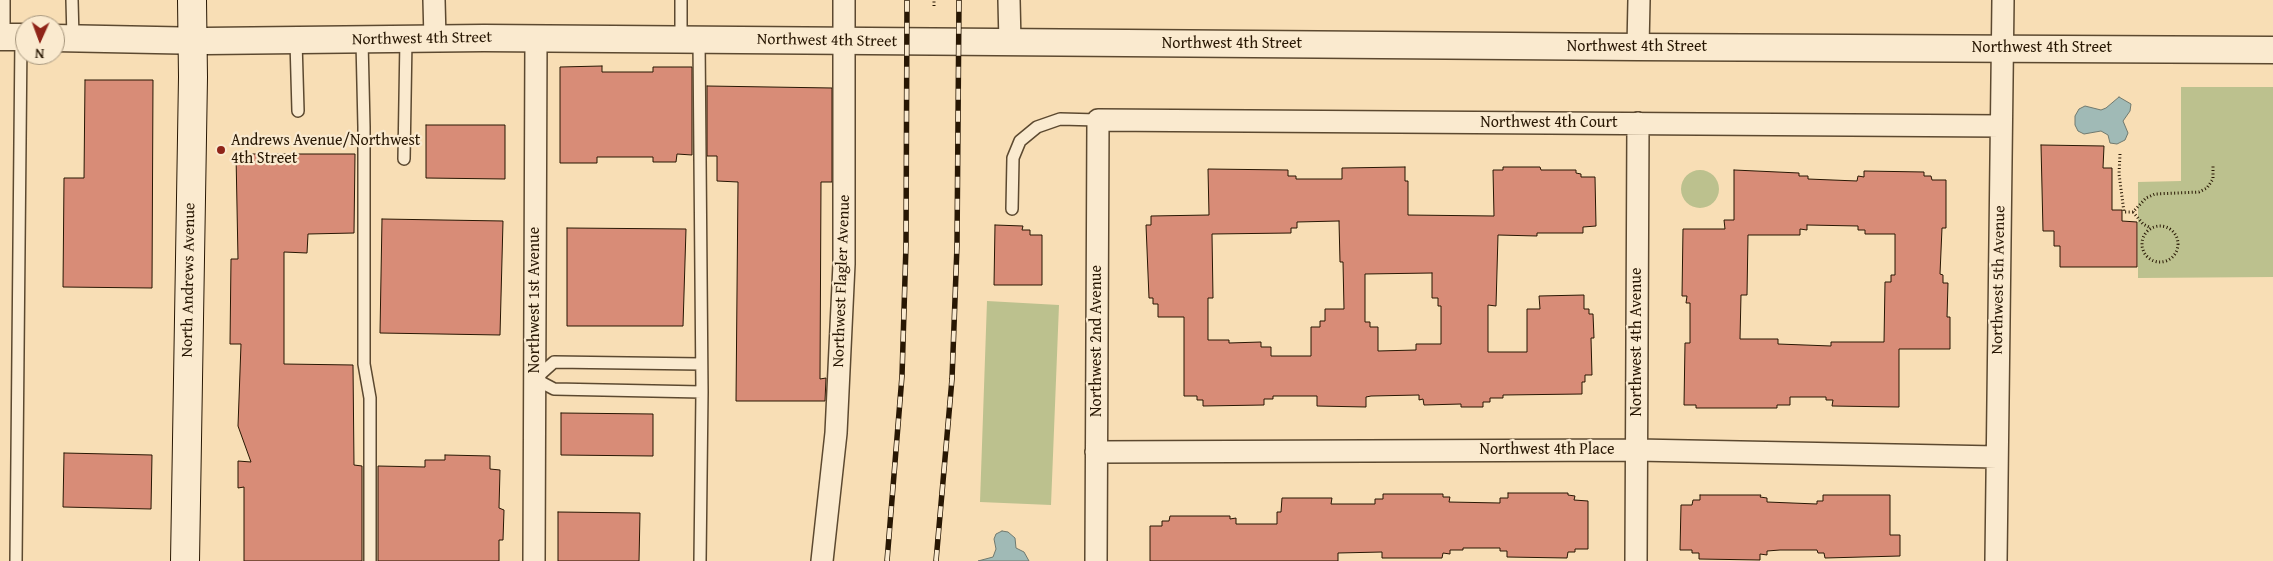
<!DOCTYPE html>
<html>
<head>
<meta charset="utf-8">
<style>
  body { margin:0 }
  #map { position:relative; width:2273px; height:561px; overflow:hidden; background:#f8deb5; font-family:"Gentium Book Plus",serif }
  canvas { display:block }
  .north { position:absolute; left:15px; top:15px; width:50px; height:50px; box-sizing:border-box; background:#faeacf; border:1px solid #a6967d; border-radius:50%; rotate:182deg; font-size:14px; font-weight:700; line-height:20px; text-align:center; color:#281703 }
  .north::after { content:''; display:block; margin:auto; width:18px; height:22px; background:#8f2418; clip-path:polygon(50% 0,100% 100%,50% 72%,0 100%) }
</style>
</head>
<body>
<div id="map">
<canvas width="2273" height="561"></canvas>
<div class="north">N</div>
</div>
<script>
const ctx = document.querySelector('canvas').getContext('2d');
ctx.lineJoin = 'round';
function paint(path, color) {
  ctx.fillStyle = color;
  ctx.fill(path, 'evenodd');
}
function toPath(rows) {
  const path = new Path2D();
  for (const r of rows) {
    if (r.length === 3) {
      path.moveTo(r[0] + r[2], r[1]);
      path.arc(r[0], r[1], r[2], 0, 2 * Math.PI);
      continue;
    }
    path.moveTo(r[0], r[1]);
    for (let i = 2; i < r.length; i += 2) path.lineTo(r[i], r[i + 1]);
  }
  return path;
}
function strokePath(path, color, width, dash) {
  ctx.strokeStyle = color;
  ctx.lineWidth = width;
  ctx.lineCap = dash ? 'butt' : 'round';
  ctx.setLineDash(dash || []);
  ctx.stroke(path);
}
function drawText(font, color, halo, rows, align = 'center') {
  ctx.font = font + ' "Gentium Book Plus",serif';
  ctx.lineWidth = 4.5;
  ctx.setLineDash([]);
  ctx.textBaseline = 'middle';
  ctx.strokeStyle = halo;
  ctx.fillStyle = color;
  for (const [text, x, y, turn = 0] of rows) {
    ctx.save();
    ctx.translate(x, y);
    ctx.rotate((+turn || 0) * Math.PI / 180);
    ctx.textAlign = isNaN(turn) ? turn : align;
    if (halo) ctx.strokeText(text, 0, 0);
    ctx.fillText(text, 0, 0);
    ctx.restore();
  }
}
const green = toPath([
  [2181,87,2273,87,2273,277,2138,278,2138,182,2181,181],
  [1700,189,19],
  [987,301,1059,305,1051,505,980,502]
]);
const water = toPath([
  [2119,97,2131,104,2130,111,2123,121,2128,133,2125,140,2117,144,2110,143,2108,135,2101,131,2084,134,2078,131,2075,125,2075,116,2079,109,2085,106,2101,110,2106,108,2119,97],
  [1002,531,1008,532,1015,538,1016,548,1024,552,1029,561,978,561,993,557,996,549,994,539,996,534,1002,531]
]);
const building = toPath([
  [602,66,602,72,653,72,653,67,692,67,692,155,677,154,676,162,653,162,653,157,597,157,597,163,560,163,560,67,602,66],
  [85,80,153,80,152,288,63,287,64,178,84,178,85,80],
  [707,86,832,88,832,182,821,182,820,379,826,378,825,401,736,401,738,182,717,181,717,156,707,156,707,86],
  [426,125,505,125,505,179,426,178,426,125],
  [2041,145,2104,146,2103,168,2112,168,2112,210,2122,210,2122,221,2137,222,2137,267,2060,267,2060,246,2054,246,2054,231,2043,231,2041,145],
  [236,154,355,154,354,233,308,234,307,253,284,252,284,364,353,365,354,465,362,466,362,561,244,561,244,487,238,488,238,461,251,462,238,426,241,344,230,344,231,259,238,259,236,154],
  [1405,167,1405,181,1408,181,1408,215,1494,216,1493,170,1503,170,1503,167,1540,167,1541,170,1576,170,1576,173,1581,174,1581,177,1595,177,1596,226,1583,227,1583,233,1537,233,1537,236,1498,235,1496,306,1488,305,1488,352,1527,352,1527,309,1540,309,1539,296,1584,295,1584,309,1589,309,1589,314,1593,314,1594,338,1591,338,1592,375,1585,375,1585,382,1582,382,1582,394,1503,395,1503,398,1490,398,1490,402,1483,402,1483,407,1461,407,1461,404,1424,405,1423,399,1419,400,1419,395,1371,396,1366,397,1366,407,1317,406,1317,396,1273,396,1273,399,1264,399,1264,405,1203,406,1203,400,1197,400,1197,396,1184,396,1184,317,1158,317,1158,304,1153,304,1153,298,1149,298,1146,225,1151,225,1151,216,1209,215,1208,169,1288,170,1288,176,1296,176,1296,179,1342,179,1342,168,1405,167],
  [1339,221,1340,262,1343,262,1344,309,1325,309,1325,321,1320,321,1320,327,1311,327,1311,356,1271,356,1271,347,1261,347,1261,342,1229,343,1229,340,1208,340,1208,298,1213,298,1212,234,1291,233,1291,228,1297,228,1297,222,1339,221],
  [1432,273,1432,298,1438,298,1438,306,1441,306,1441,344,1416,344,1416,350,1378,351,1378,327,1370,327,1370,322,1365,322,1365,274,1432,273],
  [1734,170,1799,173,1799,176,1808,176,1808,179,1857,181,1858,176,1864,177,1864,171,1924,172,1924,176,1931,176,1932,180,1946,180,1946,228,1942,228,1940,274,1943,275,1943,283,1948,283,1947,317,1950,317,1950,349,1899,349,1899,407,1832,406,1833,400,1826,400,1826,397,1790,397,1790,405,1777,405,1777,408,1696,408,1696,405,1684,405,1685,343,1690,343,1690,303,1686,303,1687,296,1682,296,1683,229,1725,229,1724,220,1734,220,1734,170],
  [1807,225,1858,226,1858,230,1865,230,1865,234,1895,234,1895,275,1891,275,1891,282,1885,282,1884,342,1831,342,1831,346,1778,344,1778,339,1740,339,1741,295,1747,295,1748,235,1800,235,1800,229,1807,230,1807,225],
  [382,219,503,221,500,335,380,333,382,219],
  [995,225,1023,226,1022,230,1030,230,1030,235,1042,235,1042,285,994,285,995,225],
  [567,228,686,229,683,326,567,326,567,228],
  [561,413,653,414,653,456,561,455,561,413],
  [64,453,152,455,151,509,63,507,64,453],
  [445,455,490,456,490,469,500,470,499,508,504,510,503,540,499,540,499,561,378,561,378,466,425,467,425,460,445,460,445,455],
  [1508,493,1568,493,1568,495,1575,496,1574,500,1588,501,1588,549,1575,549,1575,552,1568,552,1567,558,1507,557,1507,551,1500,551,1500,548,1463,548,1463,550,1450,550,1450,554,1443,553,1442,558,1382,558,1382,552,1338,553,1338,561,1150,561,1150,526,1162,526,1162,521,1169,521,1170,516,1230,516,1230,519,1236,518,1236,524,1277,524,1277,512,1281,512,1282,498,1332,498,1331,504,1375,504,1375,499,1383,499,1383,494,1443,494,1443,497,1450,497,1449,502,1500,503,1500,498,1508,498,1508,493],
  [1700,495,1761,495,1760,497,1767,498,1767,502,1817,504,1817,501,1823,501,1823,495,1890,495,1890,535,1900,535,1900,556,1825,558,1824,553,1818,553,1817,550,1780,550,1767,551,1767,555,1760,554,1760,560,1699,559,1699,553,1692,553,1692,550,1680,550,1681,505,1692,505,1693,500,1700,500,1700,495],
  [558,512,640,513,639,561,558,561,558,512]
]);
const path = toPath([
  [934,6,934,0],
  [2120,154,2119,174,2124,212,2133,212,2146,198,2155,194,2199,192,2207,188,2213,179,2213,164],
  [2133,212,2143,224,2151,228],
  [2160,244,18]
]);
const service = toPath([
  [72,0,73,38],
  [4,37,4,0],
  [681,40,681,0],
  [699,40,702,392,700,561],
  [296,41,298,111],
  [362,41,364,127,364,364,370,398,370,561],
  [404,159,406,39],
  [1012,209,1013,158,1020,141,1037,127,1060,119,1098,120],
  [701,364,554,362,535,379,554,389,702,392],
  [16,561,21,37]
]);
const minor = toPath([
  [434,0,435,39],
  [1009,0,1010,43],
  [1638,47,1639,0],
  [1096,452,1637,450,1997,457],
  [534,561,536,38],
  [822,561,836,433,844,264,844,0],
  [1096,561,1098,120,2001,126],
  [1636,561,1638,123],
  [1996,561,2003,0]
]);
const tertiary = toPath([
  [0,37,25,37],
  [55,38,206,41,484,38,1638,47,2273,50]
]);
const secondary = toPath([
  [185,561,193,77,192,0]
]);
const rail = toPath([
  [887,561,902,376,906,245,907,0],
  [936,561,952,379,957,246,959,0]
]);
const markers = [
  [221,150,5,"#8f2418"]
];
const streetNames = [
  ["Northwest 4th Street",422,39,-1],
  ["Northwest 4th Street",827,41,1],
  ["Northwest 4th Street",1232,44],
  ["Northwest 4th Street",1637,47],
  ["Northwest 4th Street",2042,48],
  ["Northwest 4th Court",1549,123],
  ["North Andrews Avenue",189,280,-89],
  ["Northwest 5th Avenue",1999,280,-89],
  ["Northwest Flagler Avenue",842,281,-88],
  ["Northwest 1st Avenue",535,300,-90],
  ["Northwest 2nd Avenue",1097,341,-90],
  ["Northwest 4th Avenue",1637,342,-90],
  ["Northwest 4th Place",1547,450]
];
const poiNames = [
  ["Andrews Avenue/Northwest",231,141],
  ["4th Street",231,159]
];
paint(green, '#bcc18e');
paint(water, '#a0bab6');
strokePath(water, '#70796e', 1);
paint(building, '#d88c77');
strokePath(building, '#281703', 1);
strokePath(service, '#5c4930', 14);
strokePath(minor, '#5c4930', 24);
strokePath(tertiary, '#5c4930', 29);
strokePath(secondary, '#281703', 30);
strokePath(path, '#281703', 3, [1, 2.5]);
strokePath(service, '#faeacf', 11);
strokePath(minor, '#faeacf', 21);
strokePath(tertiary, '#faeacf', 26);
strokePath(secondary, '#faeacf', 28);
strokePath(rail, '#281703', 5.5);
strokePath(rail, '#faeacf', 4, [11]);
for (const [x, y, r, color] of markers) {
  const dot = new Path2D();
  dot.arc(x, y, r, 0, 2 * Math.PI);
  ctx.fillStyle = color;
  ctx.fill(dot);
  strokePath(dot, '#faeacf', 2);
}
drawText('16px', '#281703', '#faeacf', streetNames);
drawText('16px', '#281703', '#faeacf', poiNames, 'left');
</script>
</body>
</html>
